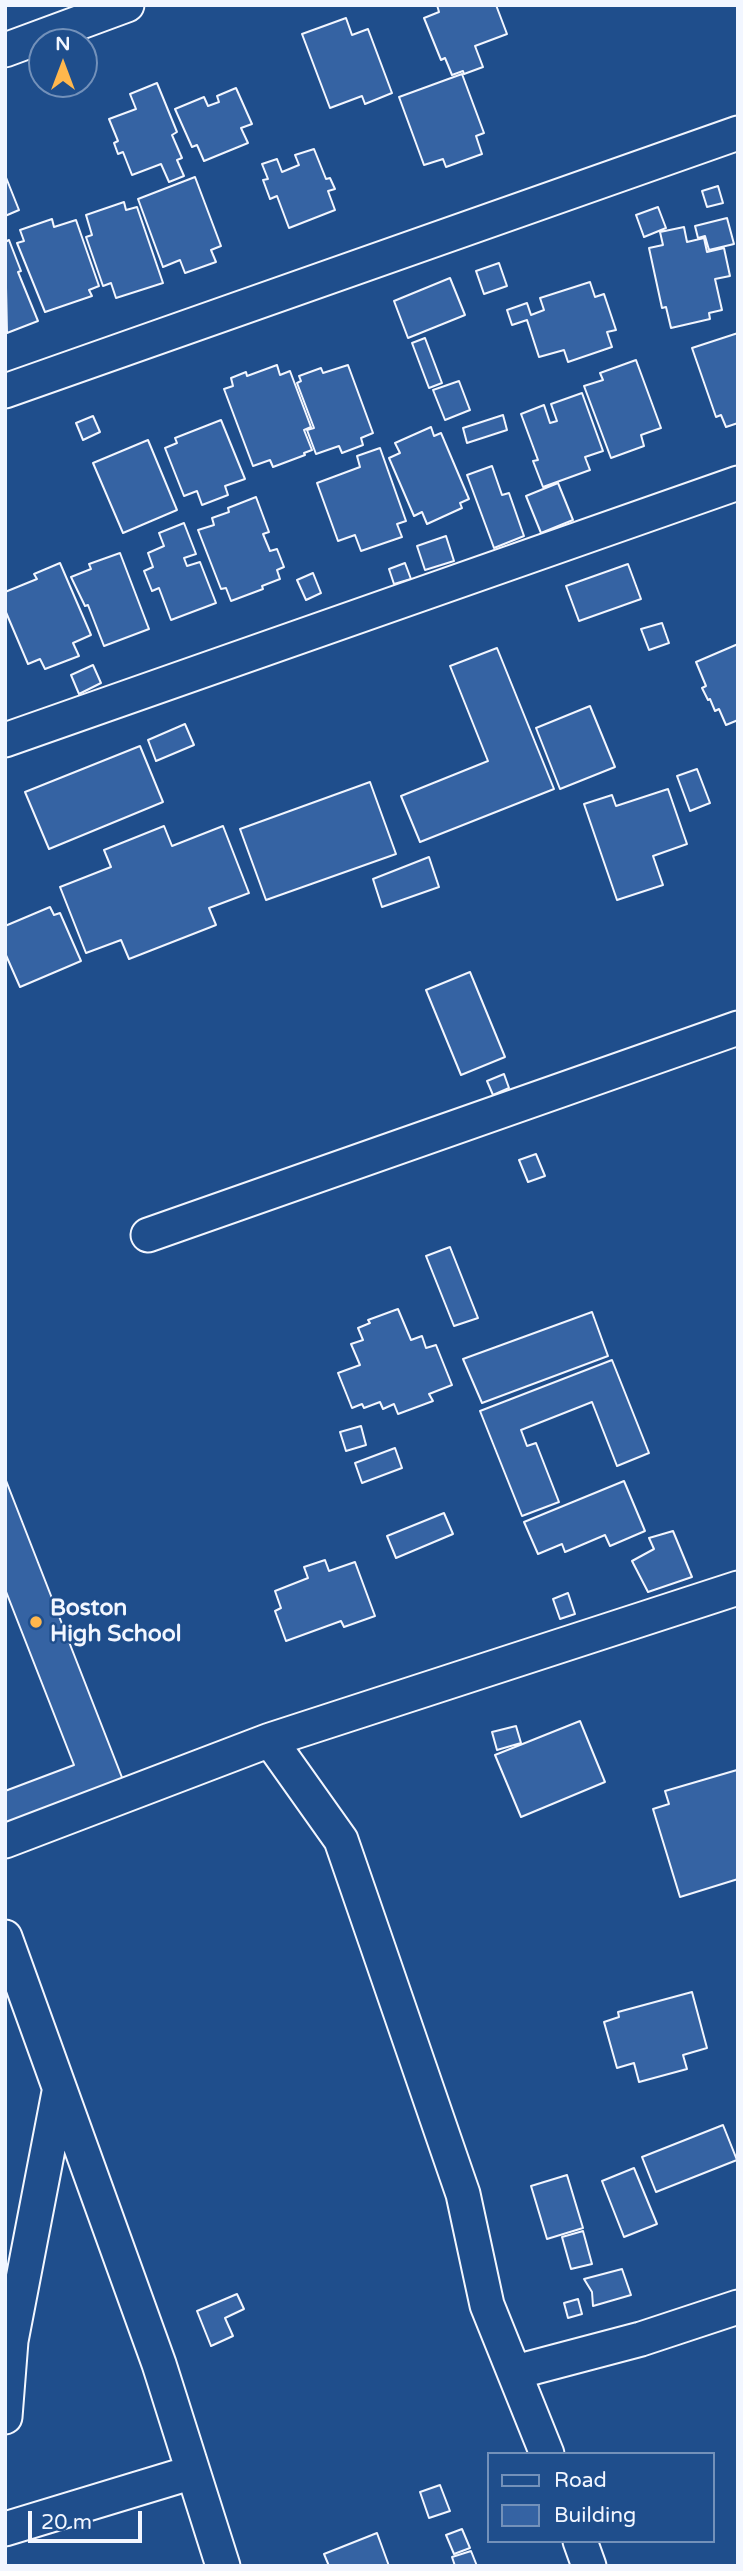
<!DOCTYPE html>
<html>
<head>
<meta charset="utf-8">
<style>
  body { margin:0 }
  #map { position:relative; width:743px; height:2571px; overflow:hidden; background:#1f4e8c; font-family:"Varela Round",sans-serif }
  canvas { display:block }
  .frame { position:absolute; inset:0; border:7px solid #f2f6ff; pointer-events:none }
  .legend { position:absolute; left:487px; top:2452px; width:228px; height:91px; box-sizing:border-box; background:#1f4e8c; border:2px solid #7391ba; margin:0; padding:9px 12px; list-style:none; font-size:21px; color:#f2f6ff }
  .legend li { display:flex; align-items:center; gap:14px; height:35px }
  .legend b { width:35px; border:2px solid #7391ba }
  .north { position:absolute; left:28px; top:28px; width:70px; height:70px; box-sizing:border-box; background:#1f4e8c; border:2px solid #7391ba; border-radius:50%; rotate:0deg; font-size:19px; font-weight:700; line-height:28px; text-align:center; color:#f2f6ff }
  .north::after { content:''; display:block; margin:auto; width:24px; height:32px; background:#ffb74d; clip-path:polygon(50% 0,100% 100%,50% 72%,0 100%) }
  .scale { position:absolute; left:28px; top:2511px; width:114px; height:32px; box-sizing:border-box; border:4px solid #f2f6ff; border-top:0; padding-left:9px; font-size:21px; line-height:24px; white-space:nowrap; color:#f2f6ff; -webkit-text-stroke:5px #1f4e8c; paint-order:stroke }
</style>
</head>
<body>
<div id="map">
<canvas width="743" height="2571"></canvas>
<div class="frame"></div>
<ul class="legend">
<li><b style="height:9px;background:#1f4e8c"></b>Road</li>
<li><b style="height:19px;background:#3563a3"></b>Building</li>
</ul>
<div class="north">N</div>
<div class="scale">20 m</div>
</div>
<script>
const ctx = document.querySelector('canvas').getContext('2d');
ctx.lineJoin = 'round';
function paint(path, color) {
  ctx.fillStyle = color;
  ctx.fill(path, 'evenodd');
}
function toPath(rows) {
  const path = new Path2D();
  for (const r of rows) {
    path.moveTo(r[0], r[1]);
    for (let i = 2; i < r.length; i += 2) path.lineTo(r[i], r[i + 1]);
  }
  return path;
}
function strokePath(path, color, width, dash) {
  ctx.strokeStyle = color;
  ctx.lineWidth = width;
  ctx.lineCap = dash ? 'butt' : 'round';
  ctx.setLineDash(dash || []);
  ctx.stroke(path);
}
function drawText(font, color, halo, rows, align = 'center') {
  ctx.font = font + ' "Varela Round",sans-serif';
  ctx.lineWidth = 5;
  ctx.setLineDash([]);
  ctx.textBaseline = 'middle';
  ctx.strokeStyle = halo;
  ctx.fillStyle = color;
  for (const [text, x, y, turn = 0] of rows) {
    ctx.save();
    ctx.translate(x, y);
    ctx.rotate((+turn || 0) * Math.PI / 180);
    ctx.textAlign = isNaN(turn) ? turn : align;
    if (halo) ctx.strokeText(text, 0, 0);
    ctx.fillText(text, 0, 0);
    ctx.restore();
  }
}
const building = toPath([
  [437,5,496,5,507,34,475,46,483,67,464,74,463,71,452,75,445,58,441,60,424,18,439,12,437,5],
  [346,18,352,35,368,29,392,93,365,104,362,96,330,108,302,34,346,18],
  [462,74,484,133,476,136,482,154,446,167,443,159,424,165,399,97,462,74],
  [157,83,177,132,172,135,182,158,177,160,184,176,169,182,161,164,132,175,123,152,118,154,114,143,118,141,109,119,136,109,130,94,157,83],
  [236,88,252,124,241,128,248,143,204,161,197,145,192,147,175,109,204,97,208,106,219,102,217,96,236,88],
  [314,149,326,179,330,178,335,189,328,191,335,210,289,228,277,196,270,199,263,180,268,179,262,164,277,159,282,172,299,165,295,155,314,149],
  [5,175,19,210,5,216,5,175],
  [195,177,221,246,211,250,216,262,185,273,180,260,163,267,138,199,195,177],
  [718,186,723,203,707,207,702,191,718,186],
  [124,202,126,210,137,207,163,283,116,298,111,283,103,286,86,237,92,235,86,215,124,202],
  [658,207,666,228,644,237,636,215,658,207],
  [727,218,734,244,709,250,705,236,698,238,695,226,727,218],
  [52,219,54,227,76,220,99,286,89,290,92,296,45,312,17,243,24,241,20,230,52,219],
  [684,227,687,242,704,238,707,252,724,248,730,276,715,279,722,310,709,313,710,319,671,328,666,307,662,308,649,248,663,245,660,232,684,227],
  [9,240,21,271,18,272,38,321,7,333,5,242,9,240],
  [499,263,507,286,484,294,476,271,499,263],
  [450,278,465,315,408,338,394,301,450,278],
  [590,282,595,297,604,294,616,330,607,332,612,347,568,362,564,350,539,357,527,320,512,325,507,310,527,303,531,315,544,310,540,298,590,282],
  [738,333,738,423,726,427,721,415,716,417,692,348,738,333],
  [425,338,442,383,429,388,412,343,425,338],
  [636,360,661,428,641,435,644,446,611,458,584,386,603,380,600,373,636,360],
  [277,365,280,375,290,371,311,427,304,430,312,450,304,453,305,455,273,467,270,460,253,466,224,389,233,386,231,378,246,372,247,376,277,365],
  [348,365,373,433,361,438,363,445,342,453,339,446,316,454,307,430,314,428,297,383,301,381,299,376,321,368,323,373,348,365],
  [459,381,470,410,445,420,433,390,459,381],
  [582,393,603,451,585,457,590,470,543,487,533,461,538,460,521,414,544,405,550,423,557,421,551,404,582,393],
  [503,415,507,430,467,443,463,428,503,415],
  [93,416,100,432,83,440,76,423,93,416],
  [221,420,245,479,225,486,228,495,202,505,197,491,184,496,165,448,177,443,175,438,221,420],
  [431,427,434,436,441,433,469,499,460,503,462,508,427,524,422,512,414,516,389,458,400,453,395,443,431,427],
  [148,440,177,510,123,533,93,463,148,440],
  [380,448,406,521,397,524,402,537,361,551,355,535,338,541,317,483,360,467,357,456,380,448],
  [492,466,502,495,509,493,524,536,494,548,467,475,492,466],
  [558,483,573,520,541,533,526,496,558,483],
  [256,497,269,532,263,534,270,551,277,549,284,567,277,570,280,579,262,586,263,589,231,601,226,588,221,589,198,530,214,525,212,518,229,512,228,508,256,497],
  [184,523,196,554,184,558,187,566,200,562,216,603,171,620,159,588,152,591,144,571,153,567,148,553,164,546,159,533,184,523],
  [446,536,454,561,425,570,417,546,446,536],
  [120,553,149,629,104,646,88,605,85,606,71,577,91,569,89,564,120,553],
  [60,563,91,635,73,643,79,656,45,669,40,659,28,664,5,610,5,592,37,579,34,574,60,563],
  [405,563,411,579,394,584,389,569,405,563],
  [628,564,641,599,579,621,566,586,628,564],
  [313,573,321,593,306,600,297,580,313,573],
  [662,623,669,643,649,650,641,629,662,623],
  [738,644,738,720,726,725,719,709,715,711,710,699,708,700,702,688,706,686,696,662,738,644],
  [497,648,554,789,420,842,401,796,488,761,450,666,497,648],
  [93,665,101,683,79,694,71,675,93,665],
  [590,706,615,767,560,789,536,728,590,706],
  [185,724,194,745,156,761,148,740,185,724],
  [140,746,163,802,49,849,25,792,140,746],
  [697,769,710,803,690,811,677,776,697,769],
  [370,782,396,854,266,900,240,829,370,782],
  [668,789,687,844,653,856,663,885,617,900,584,804,612,795,616,806,668,789],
  [164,826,172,846,223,826,249,893,209,908,216,925,129,959,121,940,86,953,60,887,111,867,104,850,164,826],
  [429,857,439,887,382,907,373,879,429,857],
  [50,907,54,915,60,913,81,961,20,987,5,953,5,926,50,907],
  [470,972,505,1057,461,1075,426,990,470,972],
  [504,1074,509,1088,493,1095,487,1081,504,1074],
  [536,1154,545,1176,528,1182,519,1160,536,1154],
  [450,1247,478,1318,454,1326,426,1256,450,1247],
  [398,1309,411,1340,422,1336,426,1348,436,1345,452,1385,429,1394,433,1401,398,1414,394,1404,383,1409,380,1402,364,1408,362,1404,352,1408,338,1373,360,1365,351,1344,363,1340,358,1328,370,1323,368,1320,398,1309],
  [592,1312,608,1356,482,1403,463,1359,592,1312],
  [612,1360,649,1453,617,1466,592,1402,521,1430,527,1446,536,1443,559,1502,522,1516,480,1411,612,1360],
  [361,1426,366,1445,346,1451,340,1432,361,1426],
  [395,1448,402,1468,362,1483,355,1463,395,1448],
  [5,1478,123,1780,5,1825,5,1791,74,1765,5,1589,5,1478],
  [624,1481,645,1531,610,1546,605,1535,565,1552,562,1544,538,1554,524,1522,624,1481],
  [444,1513,453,1534,396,1558,387,1536,444,1513],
  [673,1531,692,1577,648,1592,632,1561,654,1549,649,1538,673,1531],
  [325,1560,329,1571,355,1562,375,1616,344,1627,341,1621,286,1641,275,1611,281,1608,275,1591,308,1578,304,1567,325,1560],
  [568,1593,575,1614,560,1619,553,1599,568,1593],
  [580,1721,605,1782,521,1817,495,1755,580,1721],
  [516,1726,521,1743,497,1750,492,1732,516,1726],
  [737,1770,738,1879,680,1897,653,1809,669,1804,665,1791,737,1770],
  [692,1992,707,2048,683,2055,687,2069,639,2082,634,2063,617,2068,604,2022,619,2017,618,2012,692,1992],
  [723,2125,737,2160,656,2192,642,2157,723,2125],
  [634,2168,657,2224,624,2237,602,2181,634,2168],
  [567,2175,583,2228,547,2239,531,2186,567,2175],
  [583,2231,592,2264,571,2269,562,2237,583,2231],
  [622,2269,631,2295,593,2306,592,2292,584,2279,622,2269],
  [237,2294,244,2309,225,2318,233,2336,211,2346,197,2311,237,2294],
  [578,2299,582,2314,568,2318,564,2303,578,2299],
  [440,2485,450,2511,429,2518,420,2492,440,2485],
  [462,2529,470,2548,454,2554,446,2535,462,2529],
  [377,2533,389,2566,329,2566,324,2554,377,2533],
  [471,2551,477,2566,455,2566,452,2557,471,2551]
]);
const street = toPath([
  [5,50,127,5],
  [5,391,738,133],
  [5,740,738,483],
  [148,1235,738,1028],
  [270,1740,341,1840,463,2194,487,2305,547,2454],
  [5,1841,270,1740,738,1588],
  [5,1937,159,2364,223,2566],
  [516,2372,641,2339,738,2307],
  [5,2417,11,2341,59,2092],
  [5,2529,193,2472],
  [580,2541,589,2566]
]);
const markers = [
  [36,1622,7,"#ffb74d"]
];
const poiNames = [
  ["Boston",50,1609],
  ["High School",50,1635]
];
paint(building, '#3563a3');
strokePath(building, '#f2f6ff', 2);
strokePath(street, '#f2f6ff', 37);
strokePath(street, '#1f4e8c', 33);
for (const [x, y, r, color] of markers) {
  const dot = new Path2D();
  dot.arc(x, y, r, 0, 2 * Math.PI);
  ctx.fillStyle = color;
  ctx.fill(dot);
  strokePath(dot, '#1f4e8c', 2.5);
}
drawText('bold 23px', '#f2f6ff', '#1f4e8c', poiNames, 'left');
</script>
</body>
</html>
